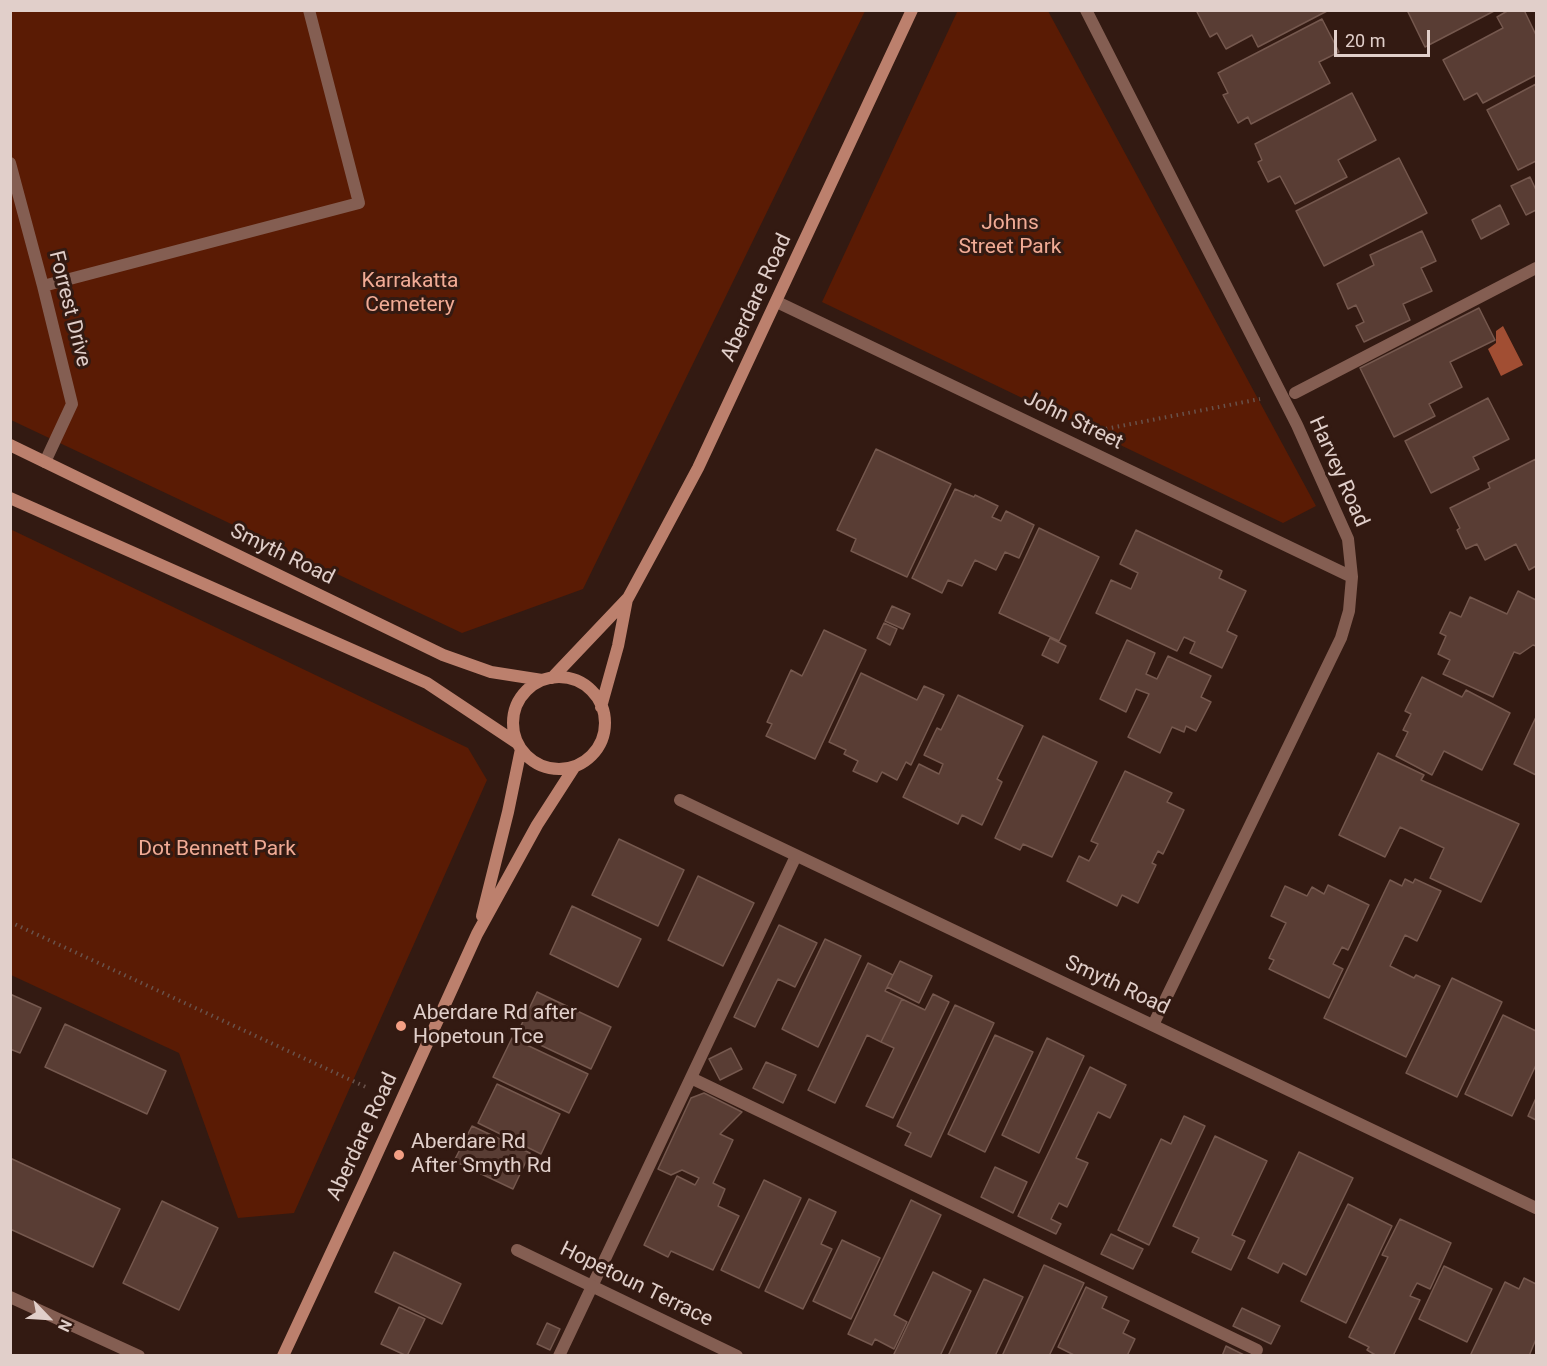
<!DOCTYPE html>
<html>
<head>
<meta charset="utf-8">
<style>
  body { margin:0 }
  #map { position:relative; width:1547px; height:1366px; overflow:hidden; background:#331a12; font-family:Roboto,sans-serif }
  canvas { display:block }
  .frame { position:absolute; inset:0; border:12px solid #e1cfca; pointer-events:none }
  .north { position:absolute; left:18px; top:1288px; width:60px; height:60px; -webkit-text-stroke:4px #331a12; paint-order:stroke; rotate:115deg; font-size:16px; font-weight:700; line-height:24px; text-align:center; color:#e1cfca }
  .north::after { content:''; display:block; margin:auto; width:21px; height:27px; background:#e1cfca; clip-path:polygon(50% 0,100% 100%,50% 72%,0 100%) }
  .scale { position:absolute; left:1334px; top:30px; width:96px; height:27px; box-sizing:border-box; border:3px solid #e1cfca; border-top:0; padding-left:8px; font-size:18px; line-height:21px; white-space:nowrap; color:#e1cfca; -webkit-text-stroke:4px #331a12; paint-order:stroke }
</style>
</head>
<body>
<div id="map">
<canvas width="1547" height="1366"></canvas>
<div class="frame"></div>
<div class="north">N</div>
<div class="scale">20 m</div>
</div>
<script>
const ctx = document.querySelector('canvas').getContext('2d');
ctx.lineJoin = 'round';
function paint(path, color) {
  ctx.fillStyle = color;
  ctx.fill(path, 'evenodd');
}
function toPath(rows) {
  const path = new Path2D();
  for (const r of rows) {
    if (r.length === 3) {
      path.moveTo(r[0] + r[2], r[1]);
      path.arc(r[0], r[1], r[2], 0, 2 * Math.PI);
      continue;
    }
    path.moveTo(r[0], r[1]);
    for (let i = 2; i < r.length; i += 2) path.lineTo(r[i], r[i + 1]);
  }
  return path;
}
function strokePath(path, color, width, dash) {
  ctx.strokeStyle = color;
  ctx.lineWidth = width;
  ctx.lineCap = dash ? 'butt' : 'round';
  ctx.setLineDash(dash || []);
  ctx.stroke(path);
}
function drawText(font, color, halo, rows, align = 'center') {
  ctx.font = font + ' Roboto,sans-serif';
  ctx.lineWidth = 6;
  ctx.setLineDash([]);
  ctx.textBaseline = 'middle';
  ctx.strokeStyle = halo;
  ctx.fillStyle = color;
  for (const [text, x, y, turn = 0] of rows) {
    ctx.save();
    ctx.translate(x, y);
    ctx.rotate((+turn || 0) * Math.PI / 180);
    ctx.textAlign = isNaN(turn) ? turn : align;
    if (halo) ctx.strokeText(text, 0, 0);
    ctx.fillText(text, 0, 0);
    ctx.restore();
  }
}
const green = toPath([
  [958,10,1048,11,1316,506,1283,523,822,302],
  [11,11,865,11,583,589,462,633,11,420],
  [10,529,468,748,487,780,294,1213,238,1218,179,1053,11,975]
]);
const water = toPath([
  [1503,326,1523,365,1501,376,1488,349,1496,343,1496,331]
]);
const building = toPath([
  [1196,10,1329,10,1258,47,1252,35,1226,49,1217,33,1210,37,1196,10],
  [1407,10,1496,10,1425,47,1407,10],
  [1509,10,1524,10,1536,35,1536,75,1483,103,1477,93,1464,100,1443,60,1503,28,1497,17,1509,10],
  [1322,19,1339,52,1319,62,1330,83,1251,124,1248,117,1238,123,1223,95,1228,93,1218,73,1322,19],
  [1536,84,1536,161,1518,170,1487,110,1536,84],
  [1352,93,1376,140,1338,160,1347,177,1295,204,1280,176,1268,182,1258,162,1262,160,1255,144,1352,93],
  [1399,158,1427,213,1324,266,1296,211,1399,158],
  [1530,177,1536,190,1536,210,1526,215,1511,186,1530,177],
  [1500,205,1509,224,1481,239,1472,220,1500,205],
  [1422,231,1436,261,1421,268,1432,291,1403,304,1410,320,1364,342,1356,326,1364,322,1356,305,1348,309,1337,284,1374,265,1370,255,1422,231],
  [1479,308,1495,340,1450,362,1462,387,1429,404,1435,416,1394,437,1360,368,1479,308],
  [1488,398,1509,439,1473,457,1479,469,1431,493,1405,441,1488,398],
  [876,449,951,484,907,577,851,551,856,539,837,530,876,449],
  [1536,459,1536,566,1529,570,1516,544,1485,560,1477,544,1466,549,1457,530,1460,528,1450,508,1490,488,1488,483,1536,459],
  [955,489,974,497,975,495,998,506,992,517,1001,521,1006,511,1034,525,1019,558,1005,552,996,570,975,560,962,586,948,580,942,593,912,578,955,489],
  [1039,528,1099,557,1059,641,999,613,1039,528],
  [1136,530,1222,571,1219,578,1246,591,1227,631,1237,636,1222,668,1190,653,1195,642,1184,637,1177,651,1096,613,1111,580,1131,589,1138,573,1120,564,1136,530],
  [1518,591,1536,600,1536,646,1533,645,1520,654,1514,652,1493,697,1443,674,1450,660,1438,654,1446,636,1440,633,1450,612,1461,617,1470,597,1507,614,1518,591],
  [892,606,910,614,903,629,885,621,892,606],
  [884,623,897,629,890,645,877,638,884,623],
  [824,630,866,650,815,759,766,736,772,724,767,722,791,670,802,676,824,630],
  [1050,638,1066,646,1058,663,1042,655,1050,638],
  [1127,640,1155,653,1146,674,1157,679,1168,656,1211,676,1201,697,1211,702,1196,731,1186,726,1184,732,1172,727,1160,753,1128,737,1149,694,1136,689,1126,712,1100,699,1127,640],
  [861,673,917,700,924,686,944,695,911,765,906,762,897,780,882,772,877,782,853,771,858,761,844,754,846,750,829,742,861,673],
  [1422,677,1462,697,1466,690,1510,713,1482,770,1444,751,1432,775,1396,756,1408,732,1403,730,1411,714,1405,711,1422,677],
  [958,695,1023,726,997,779,1002,782,982,825,962,815,958,824,903,797,919,764,939,774,943,764,924,755,937,728,941,730,958,695],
  [1536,717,1536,775,1514,764,1536,717],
  [1043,736,1097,762,1052,857,1023,844,1020,850,995,838,1043,736],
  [1378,753,1424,775,1421,780,1519,824,1481,902,1430,878,1444,848,1400,827,1385,857,1339,835,1378,753],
  [1125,771,1172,793,1167,802,1184,810,1163,854,1158,851,1152,863,1156,865,1138,903,1122,895,1117,906,1067,881,1079,856,1089,861,1098,844,1091,841,1125,771],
  [619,839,684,870,658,926,592,895,619,839],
  [698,876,754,903,723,966,668,940,698,876],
  [1405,879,1413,883,1415,879,1441,891,1417,941,1405,935,1390,966,1414,978,1416,975,1440,986,1406,1057,1324,1018,1390,880,1402,886,1405,879],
  [1328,885,1369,905,1348,950,1342,947,1333,964,1343,969,1329,998,1269,969,1274,960,1269,958,1286,923,1271,916,1285,886,1307,896,1312,887,1324,894,1328,885],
  [572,906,641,939,618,987,550,954,572,906],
  [779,925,817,943,795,987,778,979,755,1027,734,1017,779,925],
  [825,939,861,956,818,1047,782,1029,825,939],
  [900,961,932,976,919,1003,887,987,900,961],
  [868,963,893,975,885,991,902,999,881,1042,867,1035,835,1103,808,1090,868,963],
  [1452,978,1502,1002,1457,1097,1406,1073,1452,978],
  [537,992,611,1027,591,1069,517,1034,537,992],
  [10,994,41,1008,20,1053,10,1049,10,994],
  [933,994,949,1002,893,1118,866,1106,894,1048,881,1042,902,999,925,1010,933,994],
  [955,1005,994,1023,931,1157,905,1145,911,1133,897,1126,955,1005],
  [1503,1015,1536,1031,1536,1065,1512,1116,1465,1094,1503,1015],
  [65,1024,166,1071,147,1114,45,1067,65,1024],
  [995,1035,1033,1052,985,1152,948,1134,995,1035],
  [512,1038,588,1074,569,1113,493,1077,512,1038],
  [1047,1038,1084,1056,1039,1153,1002,1135,1047,1038],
  [731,1048,742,1069,720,1080,709,1059,731,1048],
  [766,1062,796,1075,783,1103,753,1088,766,1062],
  [1090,1067,1126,1085,1110,1118,1098,1112,1076,1158,1088,1163,1067,1207,1059,1203,1051,1219,1061,1224,1056,1234,1018,1216,1090,1067],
  [497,1084,560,1114,541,1154,478,1123,497,1084],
  [704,1093,742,1112,720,1134,733,1140,713,1183,725,1189,718,1206,739,1216,713,1270,671,1251,668,1257,644,1245,677,1176,695,1185,699,1178,682,1170,671,1175,658,1169,691,1098,704,1093],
  [1536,1098,1536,1120,1528,1116,1536,1098],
  [1184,1116,1205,1126,1149,1245,1118,1230,1161,1139,1171,1144,1184,1116],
  [472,1126,530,1153,513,1189,454,1161,472,1126],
  [1215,1136,1267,1161,1232,1235,1245,1241,1231,1270,1192,1252,1199,1238,1173,1226,1215,1136],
  [1299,1152,1353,1178,1306,1275,1283,1263,1278,1273,1248,1258,1299,1152],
  [10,1158,120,1209,93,1267,10,1229,10,1158],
  [995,1167,1027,1182,1013,1213,981,1197,995,1167],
  [764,1180,801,1198,759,1288,721,1270,764,1180],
  [809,1199,836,1212,821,1244,832,1249,803,1309,765,1291,809,1199],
  [911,1200,941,1215,894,1315,907,1322,894,1349,875,1339,872,1345,848,1334,911,1200],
  [162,1201,218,1228,179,1310,123,1283,162,1201],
  [1348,1204,1392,1226,1346,1323,1301,1301,1348,1204],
  [1400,1219,1451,1243,1430,1289,1417,1283,1410,1296,1420,1300,1393,1356,1377,1356,1367,1350,1369,1347,1349,1337,1388,1257,1382,1255,1400,1219],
  [1111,1234,1143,1249,1133,1269,1101,1254,1111,1234],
  [842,1240,880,1258,851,1319,813,1301,842,1240],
  [394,1252,461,1284,442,1324,375,1292,394,1252],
  [1044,1265,1084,1283,1049,1356,1002,1356,1044,1265],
  [1444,1266,1492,1289,1467,1342,1419,1319,1444,1266],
  [933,1272,971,1291,940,1356,893,1356,933,1272],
  [1524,1278,1536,1284,1536,1339,1529,1356,1470,1356,1505,1282,1519,1289,1524,1278],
  [984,1279,1023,1297,995,1356,948,1356,984,1279],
  [1086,1287,1107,1297,1102,1308,1129,1321,1123,1333,1135,1339,1127,1356,1076,1356,1058,1347,1086,1287],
  [399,1307,425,1319,407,1356,381,1344,399,1307],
  [1242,1308,1280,1326,1271,1344,1233,1326,1242,1308],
  [547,1323,560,1329,550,1350,537,1344,547,1323],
  [1226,1346,1246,1356,1222,1356,1226,1346]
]);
const path = toPath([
  [1100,430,1260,399],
  [10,922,368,1088]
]);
const lane = toPath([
  [10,163,43,286,72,404,45,462],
  [43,286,359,203,309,10],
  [1295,393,1536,268],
  [691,1078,1257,1350],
  [559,1356,796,856]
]);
const street = toPath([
  [1086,10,1297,425,1348,539,1352,577,1349,611,1341,638,1153,1025],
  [777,302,1352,577],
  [680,800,1536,1208],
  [517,1250,737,1356],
  [10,1297,139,1356]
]);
const secondary = toPath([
  [10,445,443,655,491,672,542,680],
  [10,498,427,683,517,743],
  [559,723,46],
  [552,678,628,598,660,539,698,468,912,10],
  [601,707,618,646,627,599],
  [482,916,508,812,521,749],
  [283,1356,366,1178,477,934,537,825,575,766]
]);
const markers = [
  [401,1026,6,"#f39f84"],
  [399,1155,6,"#f39f84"]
];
const parkNames = [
  ["Johns",1010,224],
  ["Street Park",1010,248],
  ["Karrakatta",410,282],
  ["Cemetery",410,306],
  ["Dot Bennett Park",217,850]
];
const streetNames = [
  ["Aberdare Road",757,298,-65],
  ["Forrest Drive",69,309,76],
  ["John Street",1073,421,26],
  ["Harvey Road",1338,472,66],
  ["Smyth Road",282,555,26],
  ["Smyth Road",1117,986,25],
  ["Aberdare Road",363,1137,-65],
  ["Hopetoun Terrace",636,1285,26]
];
const poiNames = [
  ["Aberdare Rd after",413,1014],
  ["Hopetoun Tce",413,1038],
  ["Aberdare Rd",411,1143],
  ["After Smyth Rd",411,1167]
];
paint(green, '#5a1b04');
paint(water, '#a14e33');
paint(building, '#593d34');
strokePath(building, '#75584e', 1.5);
strokePath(path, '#69524b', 4, [1.5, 4.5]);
strokePath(lane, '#845e52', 12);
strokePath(street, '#845e52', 12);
strokePath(secondary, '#bc806d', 12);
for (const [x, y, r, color] of markers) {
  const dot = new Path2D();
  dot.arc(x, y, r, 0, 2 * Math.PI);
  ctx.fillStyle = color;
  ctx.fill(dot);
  strokePath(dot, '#331a12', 2);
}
drawText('21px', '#f1ab95', '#331a12', parkNames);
drawText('21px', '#e1cfca', '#331a12', streetNames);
drawText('21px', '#e1cfca', '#331a12', poiNames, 'left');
</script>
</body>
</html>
